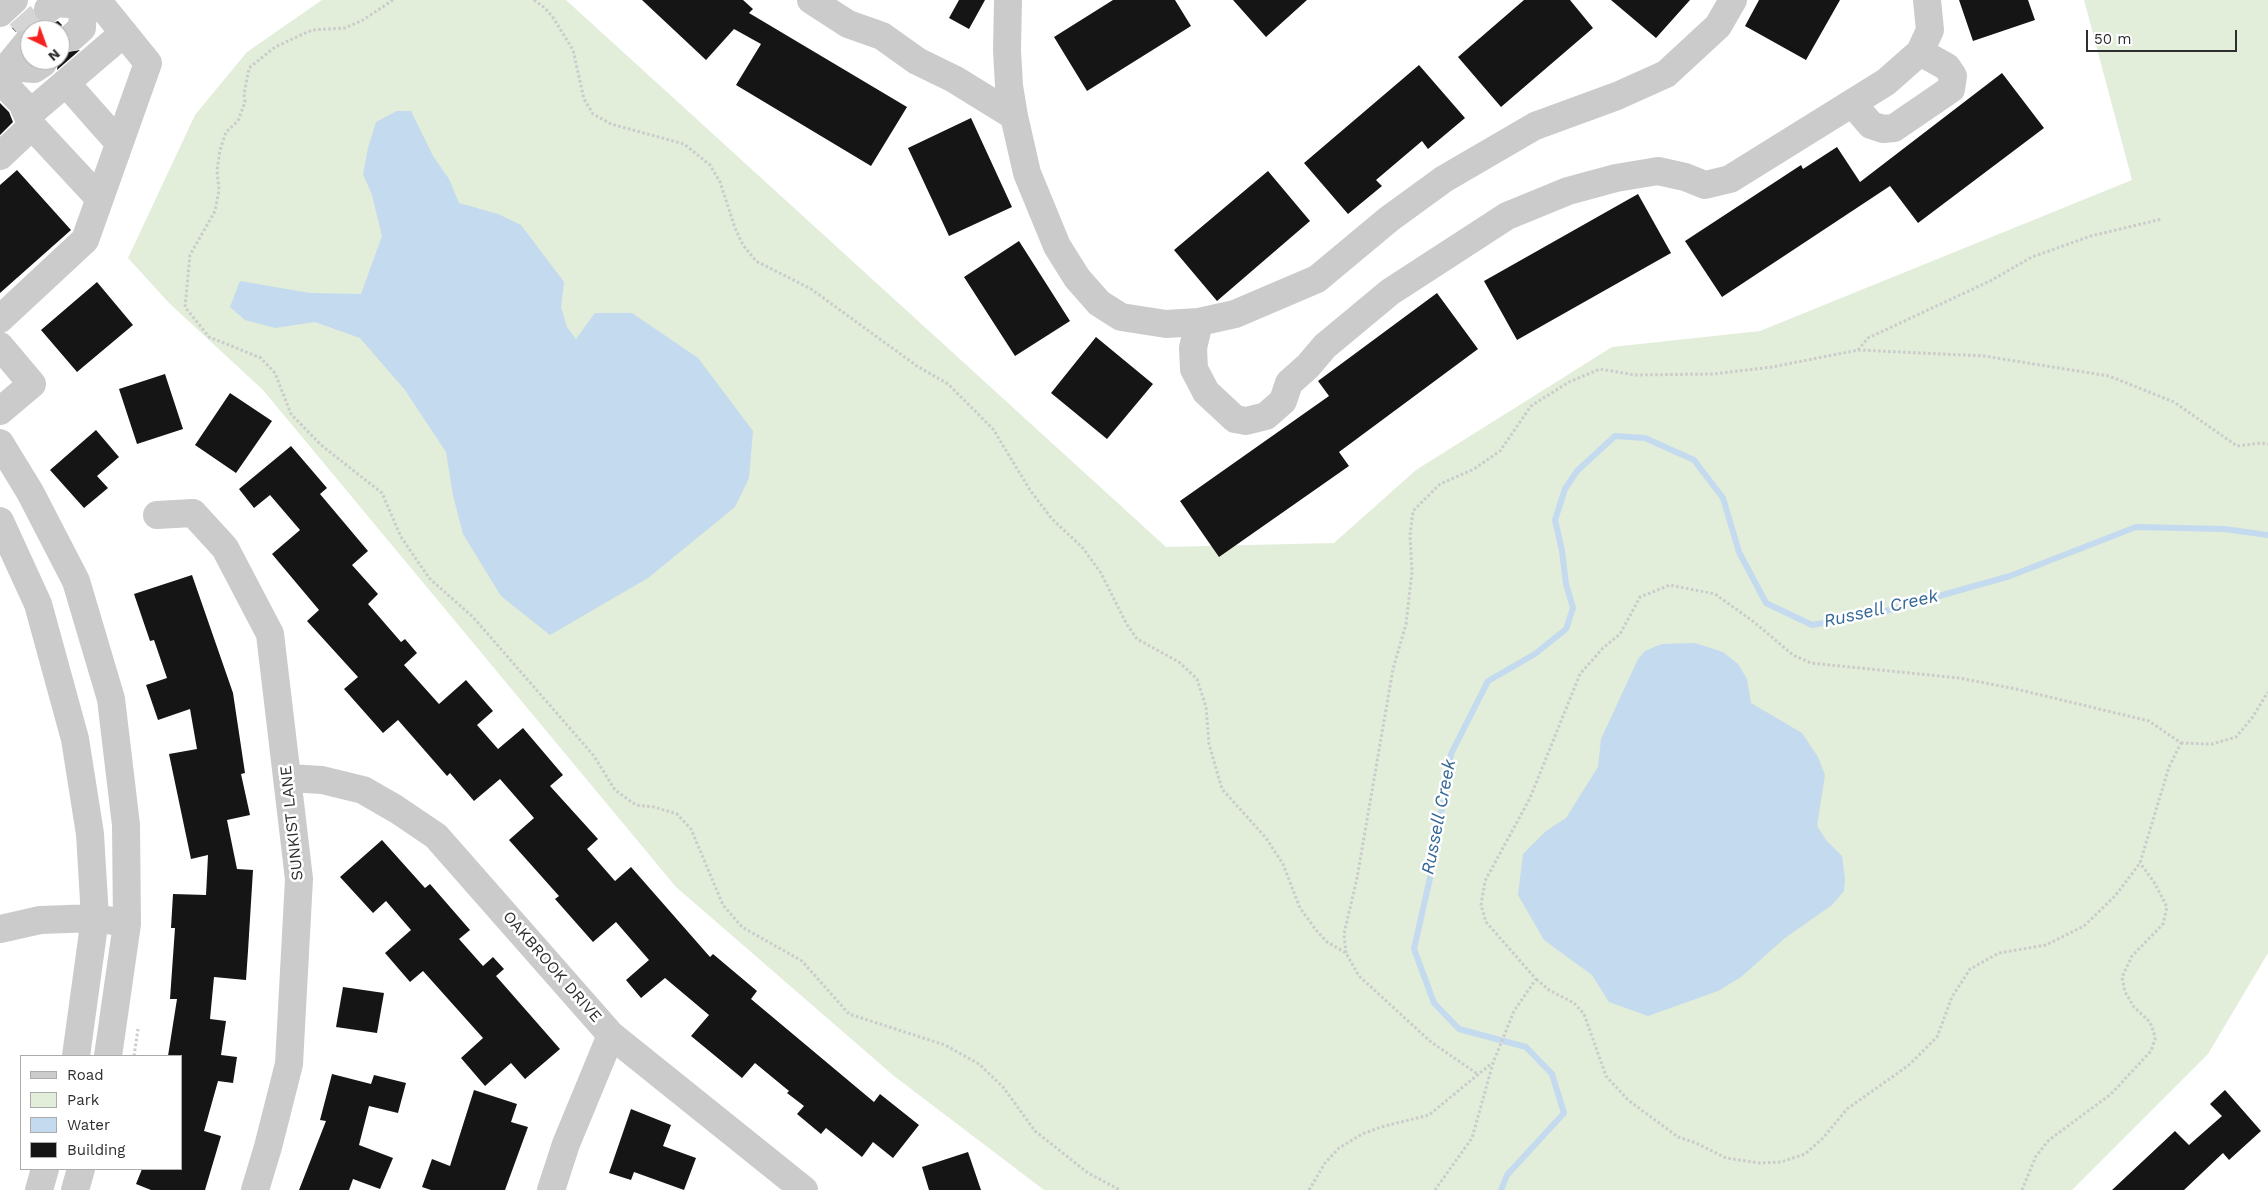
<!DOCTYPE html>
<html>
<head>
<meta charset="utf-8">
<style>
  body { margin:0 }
  #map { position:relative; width:2268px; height:1190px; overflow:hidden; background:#fff; font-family:"Work Sans",sans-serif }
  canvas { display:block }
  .legend { position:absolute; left:20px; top:1055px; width:162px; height:115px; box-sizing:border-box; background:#fff; border:1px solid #ababab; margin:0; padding:6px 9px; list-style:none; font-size:15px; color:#2e2e2e }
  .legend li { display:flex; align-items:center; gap:10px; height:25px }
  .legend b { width:25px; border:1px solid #ababab }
  .north { position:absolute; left:20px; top:20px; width:50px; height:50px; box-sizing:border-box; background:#fff; border:1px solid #ababab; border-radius:50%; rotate:138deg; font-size:14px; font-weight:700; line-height:20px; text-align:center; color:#2e2e2e }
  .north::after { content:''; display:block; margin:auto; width:18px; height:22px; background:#f5221f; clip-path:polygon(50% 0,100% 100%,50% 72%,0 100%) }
  .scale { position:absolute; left:2086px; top:30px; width:151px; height:22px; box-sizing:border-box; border:2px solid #2e2e2e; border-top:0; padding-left:6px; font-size:15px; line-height:18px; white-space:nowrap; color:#2e2e2e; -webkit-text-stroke:4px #fff; paint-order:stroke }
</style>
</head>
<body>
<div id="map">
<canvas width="2268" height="1190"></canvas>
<ul class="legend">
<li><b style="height:6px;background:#cbcbcb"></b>Road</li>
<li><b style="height:14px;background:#e2edda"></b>Park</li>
<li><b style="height:14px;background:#c4daee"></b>Water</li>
<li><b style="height:14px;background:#151515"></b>Building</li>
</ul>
<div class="north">N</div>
<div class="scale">50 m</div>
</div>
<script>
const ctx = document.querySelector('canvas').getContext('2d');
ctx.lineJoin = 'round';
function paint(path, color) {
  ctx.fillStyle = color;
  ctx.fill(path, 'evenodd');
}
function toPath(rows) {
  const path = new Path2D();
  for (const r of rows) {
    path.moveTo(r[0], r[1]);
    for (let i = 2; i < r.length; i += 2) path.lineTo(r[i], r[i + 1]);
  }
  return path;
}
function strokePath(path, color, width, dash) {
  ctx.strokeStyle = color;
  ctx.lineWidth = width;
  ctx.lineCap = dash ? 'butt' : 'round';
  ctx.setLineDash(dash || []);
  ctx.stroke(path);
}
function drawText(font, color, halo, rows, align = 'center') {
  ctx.font = font + ' "Work Sans",sans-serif';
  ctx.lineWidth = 5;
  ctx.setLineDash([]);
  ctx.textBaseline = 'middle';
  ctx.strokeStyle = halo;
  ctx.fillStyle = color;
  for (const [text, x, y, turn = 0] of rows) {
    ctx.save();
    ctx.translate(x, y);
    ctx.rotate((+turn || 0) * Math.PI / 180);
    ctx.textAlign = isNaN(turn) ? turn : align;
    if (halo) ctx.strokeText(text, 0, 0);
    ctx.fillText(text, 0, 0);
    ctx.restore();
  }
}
const green = toPath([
  [322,0,566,0,1166,547,1334,543,1416,470,1612,347,1760,331,2132,180,2084,0,2268,0,2268,953,2208,1054,2072,1190,1044,1190,894,1076,676,887,263,390,170,304,128,258,195,115,247,52]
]);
const water = toPath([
  [397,111,411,111,433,156,449,179,459,203,498,214,521,225,564,282,561,307,567,327,576,339,595,313,632,313,698,358,753,431,749,478,735,507,648,578,550,635,501,596,463,534,453,495,446,452,405,390,360,338,315,322,275,328,245,320,230,307,240,281,310,293,361,294,382,236,372,195,363,174,368,148,376,122],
  [1695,643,1723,652,1738,664,1747,679,1751,703,1802,733,1818,757,1825,775,1817,826,1826,840,1842,856,1845,879,1844,891,1832,905,1785,938,1741,977,1718,991,1648,1016,1609,1002,1592,975,1544,940,1518,895,1523,854,1546,831,1566,818,1598,767,1601,739,1638,659,1645,651,1662,644]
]);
const stream = toPath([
  [1501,1190,1507,1175,1564,1113,1552,1074,1526,1047,1459,1029,1434,1003,1414,949,1430,878,1451,754,1488,681,1535,654,1566,629,1573,608,1566,584,1562,551,1555,520,1565,489,1577,471,1615,436,1645,438,1694,460,1723,498,1739,552,1766,603,1812,625,1875,614,2010,576,2136,527,2224,529,2268,535]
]);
const building = toPath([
  [642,0,743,0,753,9,749,13,907,107,871,166,736,85,761,44,734,29,706,60],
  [959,0,985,0,969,29,949,18],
  [1113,0,1175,0,1191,26,1087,91,1054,37],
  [1233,0,1307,0,1266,37],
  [1524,0,1570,0,1593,28,1501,107,1458,57],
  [1611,0,1690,0,1656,38],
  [1759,0,1840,0,1806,60,1745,26],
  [1959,0,2028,0,2035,20,1973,41],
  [33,10,36,19,42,24,50,24,58,21,62,25,58,30,28,29,16,32,12,28],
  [60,47,68,52,80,50,57,70],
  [1419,65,1465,118,1428,149,1422,141,1376,180,1382,186,1348,214,1304,163],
  [2002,73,2044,128,1918,223,1890,186,1722,297,1685,241,1801,165,1803,169,1837,147,1860,182],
  [0,103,9,112,13,122,0,135],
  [971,118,1012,207,949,236,908,148],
  [17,170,71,230,0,293,0,185],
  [1268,171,1310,221,1217,301,1174,250],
  [1638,194,1671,253,1517,340,1484,281],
  [1019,241,1070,321,1015,356,964,277],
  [97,282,133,325,77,372,41,330],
  [1437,293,1478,349,1339,452,1349,466,1219,557,1180,501,1329,396,1318,381],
  [1096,337,1153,384,1107,439,1051,393],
  [165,374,183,429,137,444,119,389],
  [230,393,272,421,236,473,195,445],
  [96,430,119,457,97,476,108,488,84,508,50,470],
  [291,446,327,488,320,494,368,551,352,565,378,594,368,604,401,642,405,639,417,653,404,665,439,704,466,680,493,711,477,725,498,749,523,728,563,775,550,786,598,839,587,849,615,881,631,867,710,957,713,954,757,991,751,999,874,1102,880,1094,919,1125,893,1158,873,1142,862,1157,826,1128,821,1134,797,1114,804,1106,787,1093,789,1091,755,1063,742,1078,691,1036,709,1015,665,978,641,998,626,980,649,960,616,922,593,942,555,899,559,896,509,840,534,818,500,779,474,801,450,773,447,776,398,720,383,733,344,689,358,677,307,621,319,610,272,554,300,530,270,495,254,508,239,489],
  [192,575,233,693,245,773,241,774,250,815,227,820,237,869,253,870,248,951,246,980,214,977,210,1019,226,1021,221,1055,237,1057,233,1083,218,1081,204,1131,221,1136,205,1190,151,1190,136,1184,142,1169,181,1169,181,1056,168,1056,177,999,170,999,175,928,171,928,173,894,206,895,208,855,191,859,169,754,197,749,190,709,158,720,146,685,167,678,154,640,150,641,134,594],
  [382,840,425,888,430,884,470,930,459,939,483,966,493,957,504,969,496,976,560,1049,525,1079,511,1063,485,1086,461,1058,483,1038,423,971,410,982,385,953,411,930,386,901,373,913,340,877],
  [343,987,384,993,377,1033,336,1027],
  [332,1074,371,1084,374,1075,406,1083,398,1113,369,1106,359,1145,393,1158,380,1189,353,1179,349,1190,299,1190,326,1121,320,1120],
  [474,1090,517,1104,511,1122,528,1127,505,1190,431,1190,422,1187,432,1159,450,1166],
  [2225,1090,2261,1131,2229,1160,2223,1153,2184,1190,2112,1190,2175,1131,2189,1145,2222,1116,2210,1104],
  [631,1109,671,1125,663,1146,696,1158,684,1190,634,1172,631,1180,609,1173],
  [968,1152,981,1190,929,1190,922,1167]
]);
const minorTunnel = toPath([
  [19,35,48,9]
]);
const path = toPath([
  [393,0,363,20,345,28,312,30,275,47,249,68,244,94,245,102,238,121,226,132,220,150,217,171,219,190,215,211,190,255,185,307,209,337,261,358,275,373,291,414,321,445,382,493,401,537,429,578,473,617,594,756,615,790,636,805,654,807,677,814,691,829,723,905,742,927,802,961,849,1014,945,1045,979,1064,1003,1087,1035,1131,1088,1173,1120,1190],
  [534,0,545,8,554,19,573,50,584,99,593,114,611,124,684,144,710,165,720,182,735,228,743,245,756,261,811,289,917,366,948,384,993,429,1030,490,1052,519,1082,547,1101,573,1126,623,1137,639,1179,662,1197,679,1206,707,1209,744,1222,789,1266,838,1283,864,1300,908,1316,930,1327,942,1346,953,1359,976,1431,1042,1479,1075],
  [1858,350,1868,338,1990,281,2032,257,2091,236,2162,219],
  [2181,743,2212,744,2236,737,2252,718,2268,692],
  [1346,953,1344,934,1357,878,1393,669,1406,624,1412,572,1410,535,1413,511,1440,484,1474,469,1500,451,1531,406,1569,382,1600,369,1635,375,1713,374,1772,367,1858,350,1984,356,2109,376,2174,402,2237,446,2261,443,2268,444],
  [134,1056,138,1029],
  [1309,1190,1325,1163,1339,1148,1362,1134,1381,1127,1429,1115,1492,1063],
  [1435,1190,1472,1138,1493,1063,1514,1011,1536,979,1486,922,1481,905,1485,881,1530,798,1580,674,1603,648,1620,634,1640,597,1670,585,1715,594,1754,622,1793,655,1811,663,1959,678,2016,689,2149,721,2181,743,2169,767,2140,863,2115,896,2084,926,2046,945,1999,953,1970,969,1952,997,1937,1037,1909,1065,1847,1109,1823,1138,1805,1154,1781,1162,1759,1163,1726,1158,1696,1143,1678,1137,1628,1100,1606,1076,1584,1014,1574,1003,1549,990,1536,979],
  [2022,1190,2036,1156,2049,1140,2111,1094,2151,1051,2155,1039,2154,1033,2150,1022,2134,1007,2125,992,2122,977,2132,956,2163,924,2167,907,2154,882,2140,863]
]);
const minor = toPath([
  [811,0,848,24,882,36,917,61,954,79,1014,116,1027,173,1057,246,1077,278,1099,303,1121,317,1166,324,1199,322],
  [1008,0,1007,50,1009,86,1014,116],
  [1733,0,1718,26,1666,74,1617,96,1535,126,1444,179,1389,219,1317,279,1235,314,1199,322,1193,348,1194,369,1206,392,1235,419,1246,421,1266,416,1283,401,1289,383,1308,366,1325,346,1390,292,1507,216,1568,191,1616,178,1658,171,1685,177,1705,185,1730,179,1886,82,1920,52,1930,30,1927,0],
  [48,9,55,3,83,5],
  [0,13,14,0],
  [72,37,82,28,83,5,88,0],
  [9,67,34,69,43,63],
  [0,76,26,44],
  [0,80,22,103,32,126],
  [66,83,119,143],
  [1852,103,1871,125,1883,129,1894,128,1951,89,1953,76,1947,67,1920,52],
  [28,115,124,33],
  [0,156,32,126,99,198],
  [0,319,85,240,148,63,97,0],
  [0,346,32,384,0,411],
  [0,443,30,492,76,581,111,699,126,825,127,924,108,1056],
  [157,515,193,513,225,548,270,634,299,879,289,1064,268,1147,255,1190],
  [0,521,38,604,75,739,90,834,95,918,76,1056],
  [288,778,322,780,363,790,396,809,436,836,611,1035,804,1190],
  [0,929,40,920,95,918,113,921],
  [39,1190,45,1169],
  [75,1190,81,1169],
  [551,1190,566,1144,611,1035]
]);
const streetNames = [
  ["SUNKIST LANE",292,823,-96],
  ["OAKBROOK DRIVE",552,967,49]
];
const waterNames = [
  ["Russell Creek",1881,609,-13],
  ["Russell Creek",1439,817,-79]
];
paint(green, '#e2edda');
paint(water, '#c4daee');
strokePath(stream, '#c4daee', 6);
paint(building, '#151515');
strokePath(minorTunnel, '#d5d5d5', 28, [28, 14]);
strokePath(path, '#cbcbcb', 3, [2.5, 2.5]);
strokePath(minor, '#cbcbcb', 28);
drawText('16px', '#2e2e2e', '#fff', streetNames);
drawText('italic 18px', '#346897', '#fff', waterNames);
</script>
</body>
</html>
